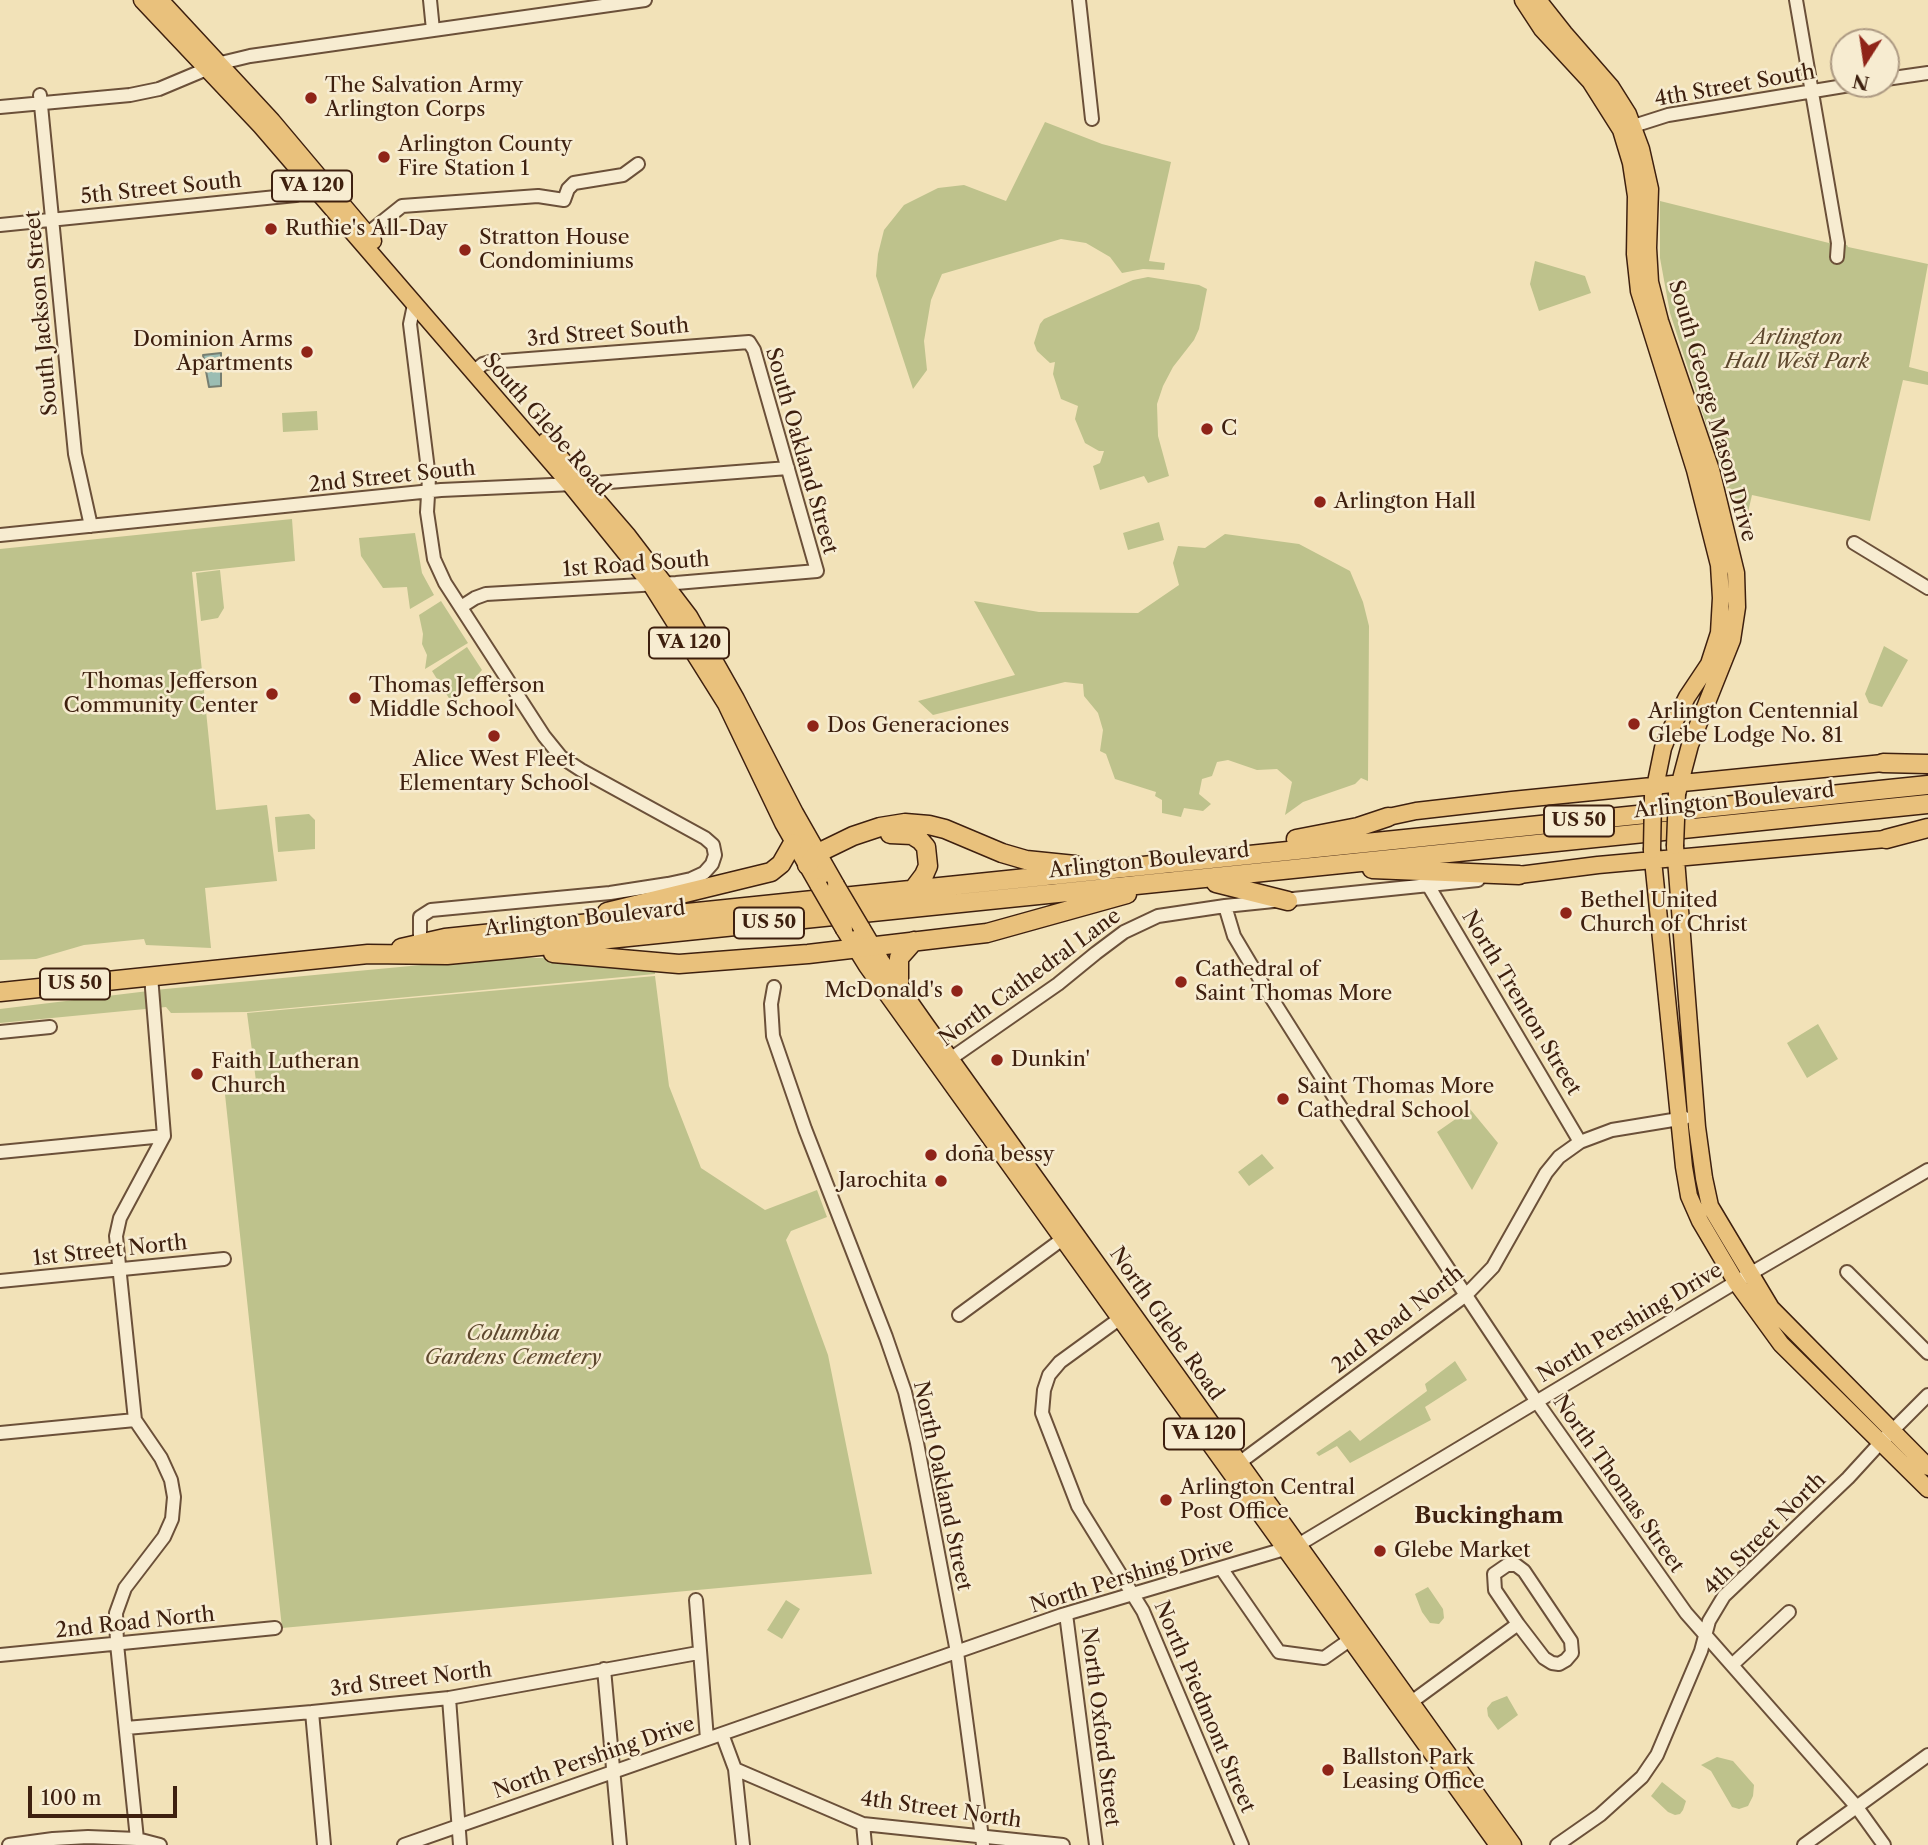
<!DOCTYPE html>
<html>
<head>
<meta charset="utf-8">
<style>
  body { margin:0 }
  #map { position:relative; width:1928px; height:1845px; overflow:hidden; background:#f2e2b8; font-family:"Libre Caslon Text",serif }
  canvas { display:block }
  .north { position:absolute; left:1830px; top:28px; width:70px; height:70px; box-sizing:border-box; background:#f7ecd1; border:2px solid #ad9a83; border-radius:50%; rotate:192deg; font-size:19px; font-weight:700; line-height:28px; text-align:center; color:#3e200f }
  .north::after { content:''; display:block; margin:auto; width:24px; height:32px; background:#8f2418; clip-path:polygon(50% 0,100% 100%,50% 72%,0 100%) }
  .scale { position:absolute; left:28px; top:1786px; width:149px; height:32px; box-sizing:border-box; border:4px solid #3e200f; border-top:0; padding-left:9px; font-size:21px; line-height:24px; white-space:nowrap; color:#3e200f; -webkit-text-stroke:5px #f7ecd1; paint-order:stroke }
</style>
</head>
<body>
<div id="map">
<canvas width="1928" height="1845"></canvas>
<div class="north">N</div>
<div class="scale">100 m</div>
</div>
<script>
const ctx = document.querySelector('canvas').getContext('2d');
ctx.lineJoin = 'round';
function paint(path, color) {
  ctx.fillStyle = color;
  ctx.fill(path, 'evenodd');
}
function toPath(rows) {
  const path = new Path2D();
  for (const r of rows) {
    path.moveTo(r[0], r[1]);
    for (let i = 2; i < r.length; i += 2) path.lineTo(r[i], r[i + 1]);
  }
  return path;
}
function strokePath(path, color, width, dash) {
  ctx.strokeStyle = color;
  ctx.lineWidth = width;
  ctx.lineCap = dash ? 'butt' : 'round';
  ctx.setLineDash(dash || []);
  ctx.stroke(path);
}
function drawText(font, color, halo, rows, align = 'center') {
  ctx.font = font + ' "Libre Caslon Text",serif';
  ctx.lineWidth = 5;
  ctx.setLineDash([]);
  ctx.textBaseline = 'middle';
  ctx.strokeStyle = halo;
  ctx.fillStyle = color;
  for (const [text, x, y, turn = 0] of rows) {
    ctx.save();
    ctx.translate(x, y);
    ctx.rotate((+turn || 0) * Math.PI / 180);
    ctx.textAlign = isNaN(turn) ? turn : align;
    if (halo) ctx.strokeText(text, 0, 0);
    ctx.fillText(text, 0, 0);
    ctx.restore();
  }
}
const green = toPath([
  [1045,122,1102,144,1171,162,1149,261,1165,263,1164,270,1143,269,1122,273,1110,257,1086,243,1061,239,942,274,931,300,924,341,927,370,913,389,876,276,878,254,884,230,904,205,938,188,964,185,1006,201],
  [1660,201,1829,243,1829,241,1847,245,1848,247,1928,264,1909,367,1928,372,1928,385,1903,380,1870,521,1752,495,1745,525,1732,489,1727,488,1670,313,1660,258],
  [1535,261,1585,276,1591,293,1539,311,1530,284],
  [1148,277,1199,285,1207,289,1199,329,1194,340,1173,367,1163,386,1157,404,1158,436,1169,476,1148,483,1144,476,1100,490,1093,466,1100,463,1104,451,1099,451,1085,443,1075,419,1078,406,1061,399,1053,374,1055,362,1050,363,1037,351,1034,343,1040,324,1044,319,1133,280],
  [317,411,318,430,283,432,282,413],
  [292,519,295,561,192,572,216,810,267,805,277,881,205,888,211,948,146,945,144,939,84,945,36,959,0,960,0,549],
  [1159,522,1164,540,1128,550,1123,533],
  [415,533,422,573,434,595,410,609,407,587,383,588,361,556,359,538],
  [1225,534,1299,544,1350,571,1363,602,1369,626,1368,781,1361,778,1355,784,1303,802,1285,815,1292,782,1277,769,1257,770,1228,760,1217,762,1212,776,1202,779,1199,794,1211,804,1203,811,1184,808,1181,817,1162,813,1162,800,1155,796,1156,792,1115,779,1106,754,1100,751,1103,730,1098,713,1084,696,1083,684,1065,682,933,715,918,701,1015,675,974,601,1039,612,1138,613,1179,585,1173,563,1178,546,1205,548],
  [220,570,224,608,218,618,201,621,196,573],
  [441,601,468,643,425,669,427,655,422,644,423,634,419,615],
  [1884,646,1908,660,1882,707,1869,703,1865,694],
  [467,647,482,670,452,703,432,671],
  [309,814,315,820,315,849,278,852,275,817],
  [517,958,557,958,655,966,655,974,247,1012,171,1013,166,1007,0,1023,0,1009,165,989,464,961],
  [655,976,669,1086,701,1168,765,1210,817,1190,827,1217,791,1231,786,1240,828,1355,872,1574,282,1628,224,1085,256,1081,247,1013],
  [1818,1024,1838,1059,1807,1078,1787,1043],
  [1470,1109,1498,1143,1472,1190,1437,1132],
  [1262,1154,1274,1168,1249,1186,1238,1172],
  [1455,1361,1467,1380,1425,1407,1431,1420,1350,1463,1337,1446,1319,1456,1316,1453,1350,1430,1360,1441,1427,1391,1425,1384],
  [1428,1587,1443,1609,1444,1618,1439,1624,1430,1623,1422,1612,1415,1594],
  [786,1600,800,1609,782,1639,767,1630],
  [1507,1696,1518,1715,1498,1730,1488,1716,1487,1708,1492,1702],
  [1717,1757,1733,1761,1754,1785,1753,1796,1748,1806,1739,1809,1732,1807,1711,1771,1701,1765],
  [1662,1782,1686,1801,1683,1810,1680,1814,1675,1815,1668,1812,1651,1796]
]);
const water = toPath([
  [221,353,221,386,209,387,203,355,221,353]
]);
const minor = toPath([
  [430,0,433,30],
  [1079,0,1092,119],
  [1796,0,1838,243,1837,257],
  [1886,79,1928,73],
  [40,95,75,454,91,526],
  [0,107,130,95,159,89,221,63,250,56,645,0],
  [1624,129,1668,115,1856,84],
  [0,225,296,195,319,180],
  [362,238,402,206,538,196,564,200,568,189,574,183,623,175,638,164],
  [414,305,410,324,429,478,427,512,434,559,445,583,544,736,561,757,581,770,705,838,713,845,715,855,712,864,704,873,691,879,668,884,610,893,431,910,420,917,420,943],
  [0,535,441,490,596,483,788,468],
  [1854,543,1928,588],
  [461,607,475,598,486,594,676,583,817,571,754,350,749,342,490,362,483,364,473,372],
  [1428,885,1580,1142],
  [1225,906,1234,936,1262,983,1336,1100,1537,1402,1686,1613,1856,1806,1884,1845],
  [774,987,771,1004,773,1036,805,1129,886,1337,905,1392,917,1443,957,1652,983,1845],
  [0,1032,50,1027],
  [943,1064,1058,984,1096,953,1124,932,1158,916,1225,906,1478,880],
  [0,1152,164,1136],
  [1847,1272,1928,1353],
  [0,1281,224,1259],
  [1126,1314,1060,1362,1049,1375,1044,1390,1042,1413,1078,1506,1143,1611,1242,1845],
  [959,1315,1068,1235],
  [0,1433,135,1420],
  [1239,1463,1466,1295,1493,1267,1546,1173,1559,1157,1580,1142,1612,1130,1685,1118],
  [1221,1568,1279,1652,1324,1658,1351,1639],
  [696,1600,707,1739],
  [1066,1614,1096,1845],
  [0,1655,275,1628],
  [1732,1665,1789,1612],
  [604,1669,620,1845],
  [449,1698,460,1845],
  [1410,1703,1518,1624,1495,1590,1494,1574,1507,1565,1516,1565,1524,1571,1571,1641,1572,1653,1566,1660,1559,1664,1552,1663,1544,1658,1518,1624],
  [312,1712,324,1845],
  [126,1728,312,1712,449,1698,698,1653],
  [722,1734,735,1769,863,1824,1063,1845],
  [735,1769,743,1845],
  [863,1824,865,1845],
  [137,1839,117,1644,116,1613,125,1588,164,1537,172,1519,174,1497,171,1480,161,1458,135,1420,116,1236,120,1218,164,1136,151,976],
  [9,1845,53,1839,88,1837,137,1839,160,1845],
  [404,1845,1062,1615,1298,1545,1736,1282,1928,1170],
  [1557,1845,1600,1815,1642,1777,1657,1755,1701,1651,1709,1621,1724,1596,1848,1478,1881,1442,1928,1395],
  [1804,1845,1928,1755]
]);
const major = toPath([
  [142,0,261,126,570,484,650,583,726,704,783,823,819,886],
  [160,0,272,121,373,241],
  [1523,0,1542,29,1590,81,1621,130,1631,163,1636,196,1635,254,1639,291,1695,470,1719,565,1721,598,1719,633,1709,664,1687,697,1669,733,1663,748,1653,797],
  [1538,0,1564,33,1611,87,1628,114,1641,149,1650,189,1648,248,1650,282,1660,321,1711,470,1736,573,1737,607,1732,640,1690,745,1677,794],
  [546,441,628,536,689,616,736,699,795,813,836,885],
  [1388,817,1416,811,1512,800,1883,763],
  [1675,846,1697,1127,1704,1178,1710,1206,1771,1308,1928,1467],
  [1652,850,1684,1167,1689,1196,1700,1221,1736,1282,1781,1344,1928,1489],
  [1519,875,1598,865,1886,839],
  [861,927,881,961,926,1025,1513,1845],
  [844,929,867,966,1498,1845]
]);
const highway = toPath([
  [1883,763,1928,764],
  [890,834,912,835,920,840,926,847,928,866,924,875,912,891],
  [1296,839,1358,827,1388,817],
  [1886,839,1928,828],
  [807,865,818,853,853,836,880,827,905,823,929,825,945,829,1002,853,1026,860,1075,865],
  [1372,869,1519,875],
  [1216,883,1288,901],
  [607,912,771,872,781,864,793,843],
  [401,948,445,938,1928,785],
  [553,953,679,964,808,954,987,933,1127,894],
  [899,987,899,958,914,941],
  [0,992,368,954,447,955,511,949,1928,804]
]);
const majorBridge = toPath([
  [1675,846,1677,794],
  [1652,850,1653,797],
  [836,885,861,927],
  [819,886,844,929]
]);
const markers = [
  [311,98,7,"#8f2418"],
  [384,157,7,"#8f2418"],
  [271,229,7,"#8f2418"],
  [465,250,7,"#8f2418"],
  [307,352,7,"#8f2418"],
  [1207,429,7,"#8f2418"],
  [1320,502,7,"#8f2418"],
  [272,694,7,"#8f2418"],
  [355,698,7,"#8f2418"],
  [1634,724,7,"#8f2418"],
  [813,726,7,"#8f2418"],
  [494,736,7,"#8f2418"],
  [1566,913,7,"#8f2418"],
  [1181,982,7,"#8f2418"],
  [957,991,7,"#8f2418"],
  [997,1060,7,"#8f2418"],
  [197,1074,7,"#8f2418"],
  [1283,1099,7,"#8f2418"],
  [931,1155,7,"#8f2418"],
  [941,1181,7,"#8f2418"],
  [1166,1500,7,"#8f2418"],
  [1380,1551,7,"#8f2418"],
  [1328,1770,7,"#8f2418"]
];
const shields = [
  [312,186,80],
  [689,643,80],
  [1579,821,70],
  [769,923,70],
  [75,984,70],
  [1204,1434,80]
];
const shieldNames = [
  ["VA 120",312,186],
  ["VA 120",689,643],
  ["US 50",1579,821],
  ["US 50",769,923],
  ["US 50",75,984],
  ["VA 120",1204,1434]
];
const poiNames = [
  ["The Salvation Army",325,86],
  ["Arlington Corps",325,110],
  ["Arlington County",398,145],
  ["Fire Station 1",398,169],
  ["Ruthie's All-Day",285,229],
  ["Stratton House",479,238],
  ["Condominiums",479,262],
  ["Dominion Arms",293,340,"right"],
  ["Apartments",293,364,"right"],
  ["C",1221,429],
  ["Arlington Hall",1334,502],
  ["Thomas Jefferson",258,682,"right"],
  ["Community Center",258,706,"right"],
  ["Thomas Jefferson",369,686],
  ["Middle School",369,710],
  ["Arlington Centennial",1648,712],
  ["Glebe Lodge No. 81",1648,736],
  ["Dos Generaciones",827,726],
  ["Alice West Fleet",494,760,"center"],
  ["Elementary School",494,784,"center"],
  ["Bethel United",1580,901],
  ["Church of Christ",1580,925],
  ["Cathedral of",1195,970],
  ["Saint Thomas More",1195,994],
  ["McDonald's",943,991,"right"],
  ["Dunkin'",1011,1060],
  ["Faith Lutheran",211,1062],
  ["Church",211,1086],
  ["Saint Thomas More",1297,1087],
  ["Cathedral School",1297,1111],
  ["doña bessy",945,1155],
  ["Jarochita",927,1181,"right"],
  ["Arlington Central",1180,1488],
  ["Post Office",1180,1512],
  ["Glebe Market",1394,1551],
  ["Ballston Park",1342,1758],
  ["Leasing Office",1342,1782]
];
const streetNames = [
  ["4th Street South",1735,86,-10],
  ["5th Street South",161,189,-6],
  ["South Jackson Street",42,313,-95],
  ["3rd Street South",608,333,-5],
  ["South George Mason Drive",1712,411,74],
  ["South Glebe Road",546,425,49],
  ["South Oakland Street",801,451,74],
  ["2nd Street South",392,477,-6],
  ["1st Road South",636,565,-4],
  ["Arlington Boulevard",1734,801,-6],
  ["Arlington Boulevard",1149,861,-6],
  ["Arlington Boulevard",585,919,-6],
  ["North Cathedral Lane",1030,978,-36],
  ["North Trenton Street",1521,1003,59],
  ["1st Street North",110,1251,-6],
  ["2nd Road North",1398,1320,-38],
  ["North Pershing Drive",1630,1323,-31],
  ["North Glebe Road",1166,1324,55],
  ["North Thomas Street",1618,1484,55],
  ["North Oakland Street",942,1486,78],
  ["4th Street North",1765,1534,-45],
  ["North Pershing Drive",1132,1576,-17],
  ["2nd Road North",135,1623,-6],
  ["3rd Street North",411,1680,-7],
  ["North Piedmont Street",1204,1707,67],
  ["North Oxford Street",1100,1727,83],
  ["North Pershing Drive",594,1758,-19],
  ["4th Street North",941,1810,8]
];
const parkNames = [
  ["Arlington",1797,338],
  ["Hall West Park",1797,362],
  ["Columbia",513,1334],
  ["Gardens Cemetery",513,1358]
];
const neighbourhoodNames = [
  ["Buckingham",1489,1516]
];
paint(green, '#bec28c');
paint(water, '#9bbdb3');
strokePath(water, '#767e71', 2);
strokePath(minor, '#6b5039', 16);
strokePath(major, '#3e200f', 19);
strokePath(highway, '#3e200f', 21);
strokePath(minor, '#f7ecd1', 12);
strokePath(major, '#e9c17c', 16);
strokePath(highway, '#e9c17c', 18);
strokePath(majorBridge, '#3e200f', 19, []);
strokePath(majorBridge, '#e9c17c', 16);
for (const [x, y, r, color] of markers) {
  const dot = new Path2D();
  dot.arc(x, y, r, 0, 2 * Math.PI);
  ctx.fillStyle = color;
  ctx.fill(dot);
  strokePath(dot, '#f7ecd1', 2.5);
}
for (const [x, y, w] of shields) {
  const box = new Path2D();
  box.roundRect(x - w / 2, y - 15.5, w, 31, 5);
  ctx.fillStyle = '#f7ecd1';
  ctx.fill(box);
  strokePath(box, '#3e200f', 2);
}
drawText('bold 19px', '#3e200f', null, shieldNames);
drawText('21px', '#3e200f', '#f7ecd1', poiNames, 'left');
drawText('21px', '#3e200f', '#f7ecd1', streetNames);
drawText('italic 21px', '#5e482e', '#f7ecd1', parkNames);
drawText('bold 23px', '#3e200f', '#f7ecd1', neighbourhoodNames);
</script>
</body>
</html>
